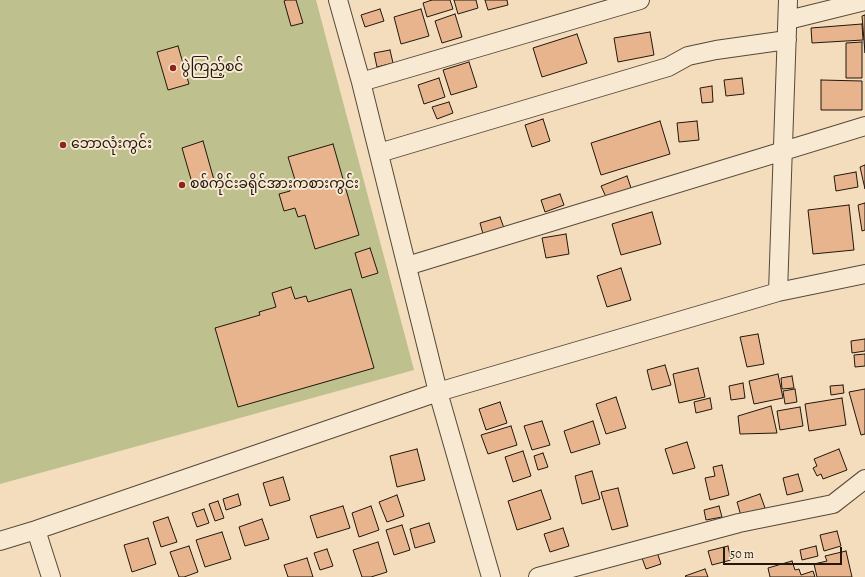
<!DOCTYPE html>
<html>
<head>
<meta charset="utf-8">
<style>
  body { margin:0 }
  #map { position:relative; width:865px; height:577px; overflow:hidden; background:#f4ddbc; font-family:Alegreya,serif }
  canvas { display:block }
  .scale { position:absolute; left:723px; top:547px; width:119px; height:18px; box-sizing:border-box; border:2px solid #21170d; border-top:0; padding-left:5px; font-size:12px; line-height:14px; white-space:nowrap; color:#21170d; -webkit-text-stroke:3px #f8e9d3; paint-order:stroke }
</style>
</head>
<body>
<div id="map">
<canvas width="865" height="577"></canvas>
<div class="scale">50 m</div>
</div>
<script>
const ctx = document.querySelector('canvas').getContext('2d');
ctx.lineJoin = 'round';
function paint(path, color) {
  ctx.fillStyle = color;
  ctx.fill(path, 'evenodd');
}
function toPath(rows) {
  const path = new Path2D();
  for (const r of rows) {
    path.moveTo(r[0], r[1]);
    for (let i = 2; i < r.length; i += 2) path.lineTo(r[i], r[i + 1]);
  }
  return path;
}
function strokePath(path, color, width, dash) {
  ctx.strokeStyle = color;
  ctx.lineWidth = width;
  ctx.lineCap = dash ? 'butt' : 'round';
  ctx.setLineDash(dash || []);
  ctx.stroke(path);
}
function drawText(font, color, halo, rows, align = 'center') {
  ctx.font = font + ' Alegreya,"Noto Sans Myanmar",serif';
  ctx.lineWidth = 4;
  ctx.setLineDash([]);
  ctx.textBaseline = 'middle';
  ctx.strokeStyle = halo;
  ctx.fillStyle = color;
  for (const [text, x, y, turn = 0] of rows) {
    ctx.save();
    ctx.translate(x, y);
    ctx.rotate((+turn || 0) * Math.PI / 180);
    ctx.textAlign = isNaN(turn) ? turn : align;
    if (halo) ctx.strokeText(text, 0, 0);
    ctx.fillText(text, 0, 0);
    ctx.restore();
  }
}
const green = toPath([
  [0,0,316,0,414,370,0,484]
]);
const building = toPath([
  [286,0,296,0,303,23,291,26,284,1,286,0],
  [432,0,450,0,453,9,427,17,423,3,432,0],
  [454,0,476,0,478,8,458,14,454,0],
  [485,0,507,0,508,5,488,10,485,0],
  [380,9,384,21,365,27,361,15,380,9],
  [421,9,429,36,401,44,394,17,421,9],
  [455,14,462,37,442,43,435,21,455,14],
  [865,15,865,53,862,16,865,15],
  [862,24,863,40,812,43,811,28,862,24],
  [650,32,654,55,618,62,614,38,650,32],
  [577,34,587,63,542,77,533,48,577,34],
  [862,42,862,78,846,78,846,43,862,42],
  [178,46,189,84,168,90,157,52,178,46],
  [390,50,393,63,377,67,374,53,390,50],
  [469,62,477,87,451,95,443,70,469,62],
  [439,78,445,97,424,104,418,85,439,78],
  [742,78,744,94,726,96,724,80,742,78],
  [821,80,862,81,862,110,821,110,821,80],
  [712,86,713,102,702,103,700,88,712,86],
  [449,102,453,113,437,119,432,107,449,102],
  [543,119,550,141,532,147,525,125,543,119],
  [660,121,670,154,601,175,591,143,660,121],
  [697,121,699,140,679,142,677,123,697,121],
  [203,141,214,180,193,186,182,148,203,141],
  [333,144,359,235,315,249,305,215,298,217,295,208,284,211,279,194,290,191,289,185,296,183,288,157,333,144],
  [865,165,865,189,860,167,865,165],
  [856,172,858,187,836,191,834,176,856,172],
  [627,176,631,188,606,197,601,186,627,176],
  [560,194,564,205,545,212,541,200,560,194],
  [865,203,865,230,862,231,858,205,865,203],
  [849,205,854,250,813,254,808,210,849,205],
  [652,212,661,244,621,255,612,224,652,212],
  [500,217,504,228,483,234,480,223,500,217],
  [566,234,569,254,546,258,542,238,566,234],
  [370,248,378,273,362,278,355,253,370,248],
  [621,268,631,300,607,307,597,276,621,268],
  [291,287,295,299,306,296,308,302,351,289,374,368,238,407,215,328,260,315,259,312,276,307,272,293,291,287],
  [758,334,764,364,747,367,740,337,758,334],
  [865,339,865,351,852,353,851,341,865,339],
  [865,354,865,366,855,367,854,355,865,354],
  [665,365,671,385,652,390,647,370,665,365],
  [698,368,705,397,679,403,673,374,698,368],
  [778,374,783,398,754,404,749,381,778,374],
  [792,376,794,388,782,389,781,378,792,376],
  [743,383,745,398,731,400,729,386,743,383],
  [843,385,844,393,831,395,830,386,843,385],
  [795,389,797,402,785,404,783,391,795,389],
  [865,389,865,434,861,435,849,392,865,389],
  [616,397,626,428,606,434,596,404,616,397],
  [710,398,712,409,696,413,694,402,710,398],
  [842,398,846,425,809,431,805,404,842,398],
  [500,402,507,423,486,430,479,409,500,402],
  [771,406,777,433,740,434,738,416,771,406],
  [800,407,803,426,780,430,777,411,800,407],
  [542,421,550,445,532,450,524,426,542,421],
  [593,421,600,444,571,453,564,431,593,421],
  [511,426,517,445,488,454,481,435,511,426],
  [687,442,695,468,673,474,665,449,687,442],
  [417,449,425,480,397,487,390,456,417,449],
  [839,449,847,470,823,479,821,474,817,476,813,468,817,466,814,459,839,449],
  [523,451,531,476,513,482,505,457,523,451],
  [543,453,548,467,538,470,534,456,543,453],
  [722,465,729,495,710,500,705,478,715,476,713,467,722,465],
  [592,471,600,499,582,504,575,476,592,471],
  [798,474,803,491,787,495,783,478,798,474],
  [283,477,290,500,270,506,263,483,283,477],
  [618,488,628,526,612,530,601,492,618,488],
  [541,490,551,519,517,530,508,501,541,490],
  [238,494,241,505,226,510,223,499,238,494],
  [760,494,765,508,741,516,737,502,760,494],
  [397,495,404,516,387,522,379,502,397,495],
  [218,501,224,518,215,521,209,504,218,501],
  [343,506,350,528,317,538,310,516,343,506],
  [371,506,379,530,359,537,352,513,371,506],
  [719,506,722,517,706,520,704,510,719,506],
  [204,509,209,523,197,527,192,513,204,509],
  [168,517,177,542,161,547,153,522,168,517],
  [262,519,269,539,245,546,239,527,262,519],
  [429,523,435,542,415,548,410,529,429,523],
  [402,525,410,550,394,555,386,530,402,525],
  [563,528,569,546,550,552,544,534,563,528],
  [837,531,841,546,824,551,820,535,837,531],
  [222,532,231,559,205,567,196,540,222,532],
  [148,538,156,564,132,572,124,545,148,538],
  [378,542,387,572,371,577,362,577,353,550,378,542],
  [189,546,198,572,184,577,179,577,170,552,189,546],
  [728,546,731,560,712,565,708,551,728,546],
  [816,546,818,556,802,560,800,550,816,546],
  [327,549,333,566,320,570,314,553,327,549],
  [846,551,852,577,817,577,814,564,827,561,825,556,846,551],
  [657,552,661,564,646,569,642,558,657,552],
  [307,558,313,577,288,577,284,565,307,558],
  [792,561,795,570,799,569,801,575,813,571,815,577,770,577,768,568,792,561],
  [705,569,708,577,686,577,685,576,705,569]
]);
const minor = toPath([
  [338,0,361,82,438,392,491,577],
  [788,20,865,1],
  [361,82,640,0],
  [379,153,668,67,688,56,716,50,787,40],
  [407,266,865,126],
  [778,292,788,0],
  [36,530,51,577],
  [0,541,36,530,438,392,778,292,865,274],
  [538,577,739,523,833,504,865,479]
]);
const markers = [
  [173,68,4,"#8f2418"],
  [63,145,4,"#8f2418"],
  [182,185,4,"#8f2418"]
];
const poiNames = [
  ["ပွဲကြည့်စင်",181,68],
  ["ဘောလုံးကွင်း",71,145],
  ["စစ်ကိုင်းခရိုင်အားကစားကွင်း",190,185]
];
paint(green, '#bec08e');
paint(building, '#e8b48d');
strokePath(building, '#21170d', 1);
strokePath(minor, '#564839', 20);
strokePath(minor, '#f8e9d3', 18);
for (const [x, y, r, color] of markers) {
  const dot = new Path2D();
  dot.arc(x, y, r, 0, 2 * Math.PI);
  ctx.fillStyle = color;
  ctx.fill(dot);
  strokePath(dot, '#f8e9d3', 1.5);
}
drawText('14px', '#21170d', '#f8e9d3', poiNames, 'left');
</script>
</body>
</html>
